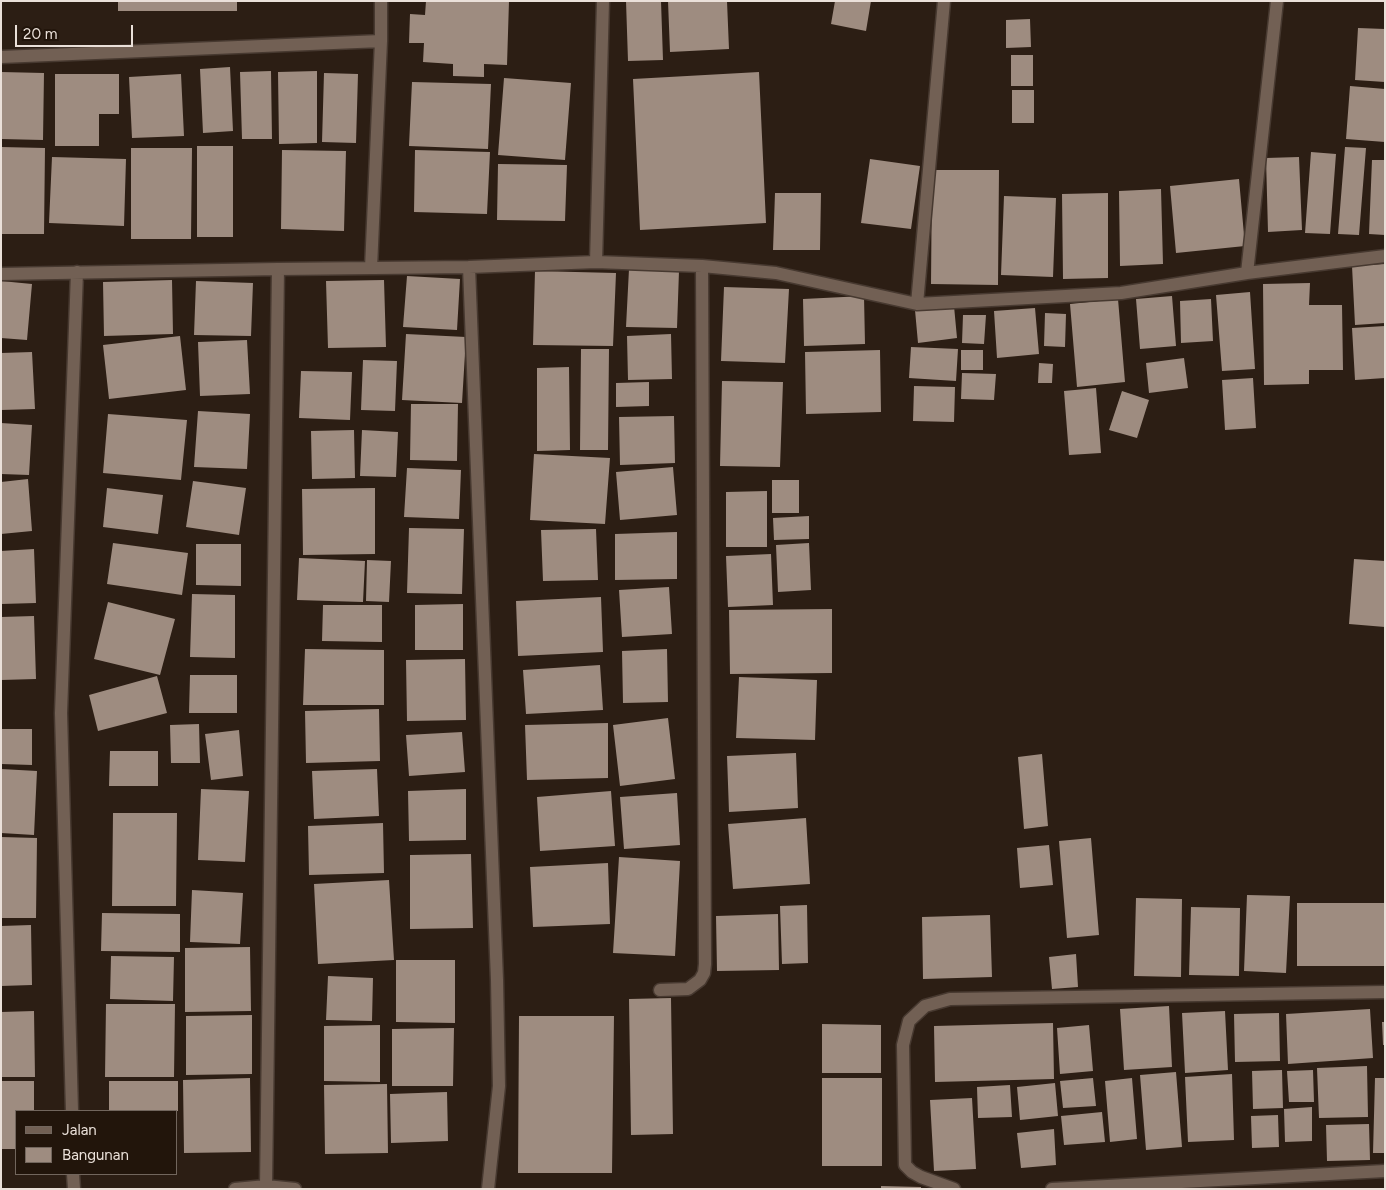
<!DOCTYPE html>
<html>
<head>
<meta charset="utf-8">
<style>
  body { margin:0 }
  #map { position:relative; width:1386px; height:1190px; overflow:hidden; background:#2c1e14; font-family:Figtree,sans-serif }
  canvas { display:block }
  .frame { position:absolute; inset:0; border:2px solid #eae0d9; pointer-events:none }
  .legend { position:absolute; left:15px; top:1110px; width:162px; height:65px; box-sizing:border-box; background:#22150b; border:1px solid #72665d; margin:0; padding:6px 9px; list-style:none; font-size:15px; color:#eae0d9 }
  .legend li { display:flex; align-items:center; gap:10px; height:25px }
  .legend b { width:25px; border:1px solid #72665d }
  .scale { position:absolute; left:15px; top:25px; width:118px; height:22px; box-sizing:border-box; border:2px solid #eae0d9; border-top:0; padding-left:6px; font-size:15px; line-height:18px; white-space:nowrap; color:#eae0d9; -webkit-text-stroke:4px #22150b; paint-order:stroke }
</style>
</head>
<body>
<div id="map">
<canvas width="1386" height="1190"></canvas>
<div class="frame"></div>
<ul class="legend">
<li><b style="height:6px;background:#726054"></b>Jalan</li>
<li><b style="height:14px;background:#9e8c80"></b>Bangunan</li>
</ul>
<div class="scale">20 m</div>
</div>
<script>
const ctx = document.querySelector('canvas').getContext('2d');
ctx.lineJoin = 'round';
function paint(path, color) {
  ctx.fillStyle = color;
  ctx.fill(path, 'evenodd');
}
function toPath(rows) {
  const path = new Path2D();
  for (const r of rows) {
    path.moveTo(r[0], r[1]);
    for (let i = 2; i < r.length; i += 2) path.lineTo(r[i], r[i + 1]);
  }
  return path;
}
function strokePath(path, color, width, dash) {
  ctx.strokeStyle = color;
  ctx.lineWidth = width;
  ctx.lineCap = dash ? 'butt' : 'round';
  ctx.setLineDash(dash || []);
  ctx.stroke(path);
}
const building = toPath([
  [118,1,237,1,237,11,118,11],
  [426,1,509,1,507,65,484,64,484,77,453,76,453,64,423,62,424,43,409,43,410,14,425,15],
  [626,1,661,1,663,60,628,61],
  [668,1,727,1,729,49,670,52],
  [835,1,871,1,866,31,831,24],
  [1030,19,1031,47,1006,48,1006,20],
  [1358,28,1385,29,1385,82,1355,80],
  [1011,55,1033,55,1033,86,1011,86],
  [230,67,233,131,203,133,200,69],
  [271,71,272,139,242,139,240,72],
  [317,71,317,143,279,144,278,72],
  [1,72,44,73,43,140,1,139],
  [759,72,766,223,640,230,633,79],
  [324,73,358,74,356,143,322,142],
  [55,74,119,74,119,114,99,114,99,146,55,146],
  [181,74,184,136,132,138,129,77],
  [504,78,571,83,565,160,498,155],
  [412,82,491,84,488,149,409,146],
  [1350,86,1385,89,1385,142,1346,139],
  [1012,90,1034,90,1034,123,1012,123],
  [197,146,233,146,233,237,197,237],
  [1,147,45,148,44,234,1,234],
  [1345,147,1366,148,1359,235,1338,234],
  [131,148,192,148,191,239,131,239],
  [282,150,346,151,344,231,281,229],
  [415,150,490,152,487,214,414,212],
  [1311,152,1336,154,1330,234,1305,233],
  [52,157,126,159,124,226,49,223],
  [1299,157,1302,230,1268,232,1266,158],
  [870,159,920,166,911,229,861,223],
  [1372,160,1385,160,1385,235,1369,234],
  [498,164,567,165,565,221,497,220],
  [932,170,999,170,998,285,931,284],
  [1239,179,1245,246,1176,253,1170,186],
  [1161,189,1163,264,1120,266,1119,191],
  [775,193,821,193,820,250,773,250],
  [1108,193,1108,278,1063,279,1062,194],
  [1004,196,1056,198,1053,277,1001,275],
  [1385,264,1385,323,1355,325,1352,266],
  [629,269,679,271,677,328,626,327],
  [535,271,616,273,613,346,533,345],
  [407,276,460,279,457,330,403,327],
  [172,280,173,334,104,336,103,282],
  [384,280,386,347,328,348,326,281],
  [1,281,32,284,27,340,1,338],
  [196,281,253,283,251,336,194,335],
  [1310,283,1309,305,1342,305,1343,370,1309,370,1309,384,1264,385,1263,284],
  [724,287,789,289,785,363,721,361],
  [1250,292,1255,369,1222,371,1216,295],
  [864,296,865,344,804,346,803,299],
  [1172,296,1176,346,1140,349,1136,299],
  [1118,299,1125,382,1077,387,1070,304],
  [1211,299,1213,341,1181,343,1180,301],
  [954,306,957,338,918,343,915,310],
  [1035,308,1039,354,997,358,994,311],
  [1045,313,1066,314,1065,347,1044,346],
  [963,315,986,315,984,344,962,343],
  [1385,326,1385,378,1355,380,1352,328],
  [406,334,466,337,462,403,402,400],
  [671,334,672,379,628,380,627,336],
  [180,336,186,390,109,399,103,345],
  [247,340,250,394,200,396,198,342],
  [911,347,958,349,956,381,909,378],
  [581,349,609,349,608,450,580,450],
  [880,350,881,412,806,414,805,352],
  [961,350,983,350,983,370,961,370],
  [32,352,35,409,1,410,1,353],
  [1184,358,1188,388,1149,393,1146,363],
  [363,360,397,361,395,411,361,410],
  [1039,363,1053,364,1052,383,1038,383],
  [569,367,570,450,537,451,537,368],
  [301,371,352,372,350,420,299,418],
  [962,373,996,374,994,400,961,399],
  [1253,378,1256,428,1225,430,1222,380],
  [722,381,783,382,780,467,720,466],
  [649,382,649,406,616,407,616,383],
  [914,386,955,387,954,422,913,421],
  [1096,388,1101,453,1069,455,1064,391],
  [1122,391,1149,400,1137,438,1109,430],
  [411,404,458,404,457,461,410,460],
  [198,411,250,414,247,469,194,467],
  [108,414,187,420,181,480,103,473],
  [674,416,675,463,620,465,619,417],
  [1,423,32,425,29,475,1,474],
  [354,430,355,478,312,479,311,431],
  [362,430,398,432,396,477,360,476],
  [534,454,610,458,605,524,530,520],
  [673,467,677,515,620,520,616,472],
  [407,468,461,470,459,519,404,517],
  [28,479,32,531,1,534,1,482],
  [772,480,799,480,799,513,772,513],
  [193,481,246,488,239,535,186,527],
  [107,488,163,495,158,534,103,527],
  [375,488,375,554,303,555,302,489],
  [767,491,767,547,726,547,726,492],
  [809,516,809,539,774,540,773,518],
  [409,528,464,529,462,594,407,593],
  [596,529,598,580,543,581,541,530],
  [677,532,677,579,615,580,615,534],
  [113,543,188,553,182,595,107,584],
  [809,543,811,590,778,592,776,545],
  [196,544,241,544,241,586,196,585],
  [34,549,36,603,1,604,1,551],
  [771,554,773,605,728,607,726,556],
  [299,558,365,561,363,602,297,600],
  [1354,559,1385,561,1385,627,1349,624],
  [367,560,391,561,389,602,366,601],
  [669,587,672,634,622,637,619,590],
  [192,594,235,595,235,658,190,657],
  [601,597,603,652,518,656,516,601],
  [108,602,175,619,160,675,94,659],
  [463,604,463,650,415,650,415,605],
  [323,605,382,605,382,642,322,641],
  [832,609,832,673,730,674,729,610],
  [34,616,36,679,1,680,1,617],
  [305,649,384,650,384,705,303,705],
  [667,649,668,702,623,703,622,651],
  [465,659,466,720,407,721,406,660],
  [600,665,603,710,526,714,523,670],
  [190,675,237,675,237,713,189,713],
  [157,676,167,713,98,731,89,695],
  [739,677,817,680,815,740,736,738],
  [379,709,380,761,306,763,305,711],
  [668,718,675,779,620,786,613,725],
  [608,723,608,778,527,780,525,725],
  [199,724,200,763,171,763,170,725],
  [1,729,32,729,32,765,1,764],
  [239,730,243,776,211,780,205,734],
  [462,732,465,772,409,776,406,735],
  [110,751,158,751,158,786,109,786],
  [796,753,798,808,729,812,727,756],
  [1042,754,1048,826,1024,829,1018,757],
  [1,769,37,771,34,835,1,833],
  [377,769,379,816,314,819,312,771],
  [201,789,249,791,245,862,198,860],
  [466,789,466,840,409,841,408,791],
  [611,791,615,846,540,851,537,797],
  [677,793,680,845,624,849,620,797],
  [113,813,177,813,176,906,112,906],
  [806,818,810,884,733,889,728,824],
  [383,823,384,873,309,875,308,826],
  [1,837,37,838,36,918,1,918],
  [1091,838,1099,935,1067,938,1059,841],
  [1049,845,1053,885,1020,888,1017,848],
  [471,854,473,928,410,929,410,855],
  [619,857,680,861,675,956,613,953],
  [608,863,610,924,533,927,530,867],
  [389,880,394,960,318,964,314,884],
  [192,890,243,893,240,944,190,942],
  [1247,895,1290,896,1286,973,1244,971],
  [1136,898,1182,899,1181,977,1134,976],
  [1297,903,1385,903,1385,966,1297,966],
  [807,905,808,963,782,964,780,906],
  [1191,907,1240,908,1239,976,1189,975],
  [102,913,180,914,180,952,101,951],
  [778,914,779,970,717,971,716,916],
  [990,915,992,977,923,979,922,917],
  [31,925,32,985,1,986,1,926],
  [250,947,251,1011,185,1012,185,948],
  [1076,954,1078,987,1052,989,1049,957],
  [111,956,174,957,173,1001,110,999],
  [396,960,455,960,455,1023,396,1022],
  [328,976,373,978,372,1021,326,1020],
  [671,998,673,1134,631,1135,629,999],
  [106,1004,175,1004,174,1077,105,1077],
  [1169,1006,1172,1067,1124,1070,1120,1009],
  [1370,1009,1373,1058,1288,1064,1286,1014],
  [34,1011,35,1077,1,1077,1,1012],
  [1225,1011,1228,1070,1185,1073,1182,1013],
  [1279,1013,1280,1061,1235,1062,1234,1014],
  [252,1015,252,1074,186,1075,186,1016],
  [519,1016,614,1016,612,1173,518,1173],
  [1382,1022,1385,1022,1385,1045,1383,1045],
  [1053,1023,1054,1079,935,1082,934,1026],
  [822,1024,881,1025,881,1073,822,1073],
  [380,1025,380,1082,324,1081,324,1026],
  [1089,1025,1093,1071,1060,1074,1057,1028],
  [454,1028,453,1086,392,1086,392,1029],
  [1367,1066,1368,1117,1319,1118,1317,1068],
  [1282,1070,1283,1108,1253,1109,1252,1071],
  [1313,1070,1314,1102,1289,1102,1287,1071],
  [1176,1072,1182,1147,1146,1150,1140,1075],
  [1232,1074,1234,1140,1188,1142,1185,1077],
  [250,1078,251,1152,184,1153,183,1080],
  [822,1078,882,1078,882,1166,822,1166],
  [1093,1078,1096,1106,1063,1108,1060,1081],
  [1132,1078,1137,1139,1110,1142,1105,1081],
  [1375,1078,1385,1078,1385,1153,1373,1153],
  [1,1081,34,1081,34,1111,16,1111,16,1149,1,1149],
  [109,1081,178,1081,178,1111,109,1111],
  [1055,1083,1058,1116,1020,1120,1017,1087],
  [387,1084,388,1153,325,1154,324,1085],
  [1010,1085,1012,1117,978,1118,977,1087],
  [447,1092,448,1141,391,1143,390,1094],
  [972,1098,976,1169,934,1171,930,1100],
  [1312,1107,1312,1141,1285,1142,1284,1109],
  [1102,1112,1105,1142,1064,1145,1061,1116],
  [1278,1115,1279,1147,1252,1148,1251,1116],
  [1369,1124,1370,1160,1327,1161,1326,1125],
  [1054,1129,1056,1165,1021,1168,1017,1133],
  [881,1186,921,1187,921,1189,881,1189]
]);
const minor = toPath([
  [1,57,381,41],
  [596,262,603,1],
  [469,267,497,980,499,1086,488,1189],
  [371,268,381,41,381,1],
  [1247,273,1277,1],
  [1,274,278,269,469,267,596,262,702,266,776,273,917,304,1121,293,1247,273,1385,256],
  [917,304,944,1],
  [660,990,688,989,700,980,704,973,705,964,702,266],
  [72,1111,61,713,77,272],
  [73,1174,74,1189],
  [266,1186,278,269],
  [235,1189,266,1186,295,1189],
  [954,1189,921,1177,912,1172,905,1165,903,1045,909,1021,925,1006,950,999,1385,992],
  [1052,1189,1385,1171]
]);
paint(building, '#9e8c80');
strokePath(minor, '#473930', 15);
strokePath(minor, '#726054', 12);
</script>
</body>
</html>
